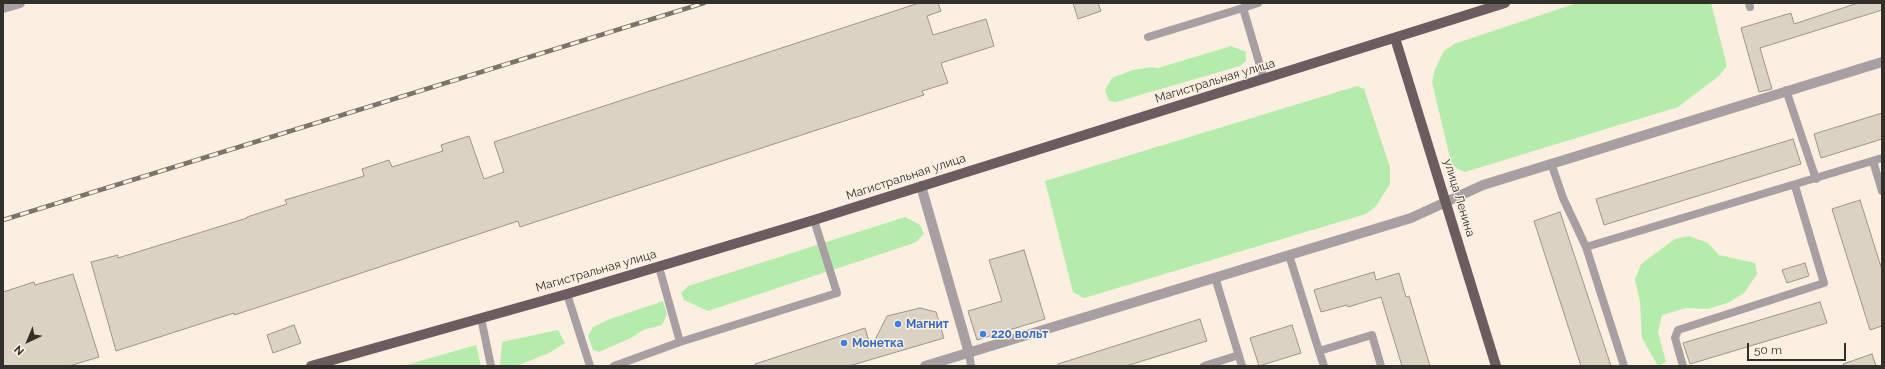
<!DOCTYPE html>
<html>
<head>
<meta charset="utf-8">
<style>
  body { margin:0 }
  #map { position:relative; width:1885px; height:369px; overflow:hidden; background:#faefe0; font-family:Raleway,sans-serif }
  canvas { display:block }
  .frame { position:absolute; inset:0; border:4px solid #332f2a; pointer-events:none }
  .north { position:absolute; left:8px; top:321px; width:40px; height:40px; -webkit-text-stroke:3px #faefe0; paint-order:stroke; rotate:224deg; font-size:11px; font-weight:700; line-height:16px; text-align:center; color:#332f2a }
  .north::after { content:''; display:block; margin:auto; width:14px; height:18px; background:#332f2a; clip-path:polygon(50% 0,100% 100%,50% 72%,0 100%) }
  .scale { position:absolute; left:1747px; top:343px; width:99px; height:18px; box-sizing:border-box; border:2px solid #332f2a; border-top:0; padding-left:5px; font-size:12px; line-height:14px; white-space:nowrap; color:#332f2a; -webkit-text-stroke:3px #faefe0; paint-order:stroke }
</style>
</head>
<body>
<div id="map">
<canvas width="1885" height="369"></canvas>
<div class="frame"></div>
<div class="north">N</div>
<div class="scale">50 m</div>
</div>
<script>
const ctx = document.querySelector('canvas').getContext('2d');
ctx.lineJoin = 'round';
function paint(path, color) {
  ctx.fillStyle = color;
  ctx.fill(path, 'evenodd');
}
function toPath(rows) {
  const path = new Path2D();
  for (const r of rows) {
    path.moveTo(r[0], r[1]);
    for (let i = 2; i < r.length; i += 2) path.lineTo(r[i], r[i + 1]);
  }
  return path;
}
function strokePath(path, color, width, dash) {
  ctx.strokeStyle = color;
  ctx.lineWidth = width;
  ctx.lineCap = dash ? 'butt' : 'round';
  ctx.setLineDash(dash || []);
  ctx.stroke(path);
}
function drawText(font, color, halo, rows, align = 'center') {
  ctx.font = font + ' Raleway,sans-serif';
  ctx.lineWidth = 3;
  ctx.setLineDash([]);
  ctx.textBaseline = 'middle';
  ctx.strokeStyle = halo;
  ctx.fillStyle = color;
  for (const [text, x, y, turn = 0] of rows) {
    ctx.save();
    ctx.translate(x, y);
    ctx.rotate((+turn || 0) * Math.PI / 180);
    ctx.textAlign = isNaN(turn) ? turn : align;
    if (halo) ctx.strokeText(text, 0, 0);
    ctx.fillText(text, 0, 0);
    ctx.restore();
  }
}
const green = toPath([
  [1577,3,1711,3,1727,66,1719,76,1678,107,1465,172,1457,169,1451,162,1432,82,1435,69,1444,51,1454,44],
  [1231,46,1246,52,1246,61,1240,66,1116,102,1109,101,1105,90,1112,78,1133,70,1151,67,1158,68],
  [1357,86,1364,89,1390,167,1390,184,1376,206,1366,214,1084,298,1073,292,1045,181],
  [905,217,920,225,924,234,916,242,902,247,708,311,684,300,681,293,688,286],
  [1689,236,1708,243,1719,255,1755,263,1757,274,1744,293,1730,302,1708,309,1686,308,1662,315,1658,332,1666,362,1658,366,1642,338,1640,302,1635,280,1641,264,1675,239],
  [663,301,667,314,662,325,643,330,631,338,599,352,593,350,588,336,593,327,610,319],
  [558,330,565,343,549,353,519,365,500,366,502,342],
  [476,345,481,366,403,366]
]);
const building = toPath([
  [919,3,938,3,941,11,927,16,933,35,986,19,994,46,941,63,948,83,922,91,924,95,520,227,518,221,259,307,234,315,234,313,116,351,91,262,118,255,118,258,247,218,247,217,287,204,285,200,364,176,362,169,389,160,392,167,443,151,441,145,469,136,484,179,504,172,494,142,919,3],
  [1073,3,1098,3,1101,11,1078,19,1073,3],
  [1858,3,1882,3,1882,10,1760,48,1772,89,1759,92,1741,28,1791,13,1794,24,1858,3],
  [1882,113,1882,139,1821,158,1814,134,1882,113],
  [1793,139,1801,164,1604,225,1596,199,1793,139],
  [1860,200,1882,270,1882,326,1870,330,1832,209,1860,200],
  [1560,212,1611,366,1581,366,1534,221,1560,212],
  [1024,250,1045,319,977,340,968,311,1002,301,989,260,1024,250],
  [1805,263,1809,276,1787,283,1782,270,1805,263],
  [1374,272,1376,280,1399,273,1406,297,1409,296,1430,366,1402,366,1381,297,1348,307,1347,305,1321,312,1314,290,1374,272],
  [73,274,99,357,69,366,3,366,3,292,34,282,35,285,73,274],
  [1820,302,1827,323,1690,364,1683,343,1820,302],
  [920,308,936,312,944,338,849,366,755,366,755,364,865,328,871,348,887,316,920,308],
  [1200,319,1207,341,1126,366,1059,366,1058,364,1200,319],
  [294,325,301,343,273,353,267,335,294,325],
  [1292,325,1301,353,1259,366,1250,338,1292,325],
  [1872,354,1876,366,1844,366,1843,364,1872,354]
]);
const service = toPath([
  [1258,3,1243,8,1264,79],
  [1749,3,1750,7],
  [1148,37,1243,8],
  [1786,90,1816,179],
  [1873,161,1882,191],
  [1551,163,1563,198,1586,247],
  [1289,255,1319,351,1372,335,1381,366],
  [1215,277,1242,366],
  [567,294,590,366],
  [481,318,491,366],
  [680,342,837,293,814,220],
  [1319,351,1324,366],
  [969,353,971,366],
  [614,366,680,342,659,267],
  [1204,366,1239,355],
  [1624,366,1586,247,1882,158],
  [1683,366,1675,338,1678,330,1824,283,1795,186]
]);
const minor = toPath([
  [3,8,20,3],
  [921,186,969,353],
  [925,366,1411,218,1483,185,1882,62]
]);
const primary = toPath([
  [1395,38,1496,366],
  [311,366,567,294,814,220,1505,3]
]);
const rail = toPath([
  [3,220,704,3]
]);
const markers = [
  [898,324,4,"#3f7fe0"],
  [983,334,4,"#3f7fe0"],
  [844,343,4,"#3f7fe0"]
];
const streetNames = [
  ["Магистральная улица",1215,81,-17],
  ["Магистральная улица",906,177,-18],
  ["улица Ленина",1459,198,73],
  ["Магистральная улица",596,271,-16]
];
const shopNames = [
  ["Магнит",906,324],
  ["220 вольт",991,334],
  ["Монетка",852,343]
];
paint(green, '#b5ecab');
paint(building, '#dcd2c3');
strokePath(building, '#9e9587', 1);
strokePath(service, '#a79fa1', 8);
strokePath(minor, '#a79fa1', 10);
strokePath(primary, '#6b5c5f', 10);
strokePath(rail, '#7b746b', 4.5);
strokePath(rail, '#faefe0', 3, [9]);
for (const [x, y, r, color] of markers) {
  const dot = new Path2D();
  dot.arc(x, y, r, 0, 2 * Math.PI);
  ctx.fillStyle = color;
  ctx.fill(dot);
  strokePath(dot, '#faefe0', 1.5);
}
drawText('12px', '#332f2a', '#faefe0', streetNames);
drawText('bold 12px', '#366cbe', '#faefe0', shopNames, 'left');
</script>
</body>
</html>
